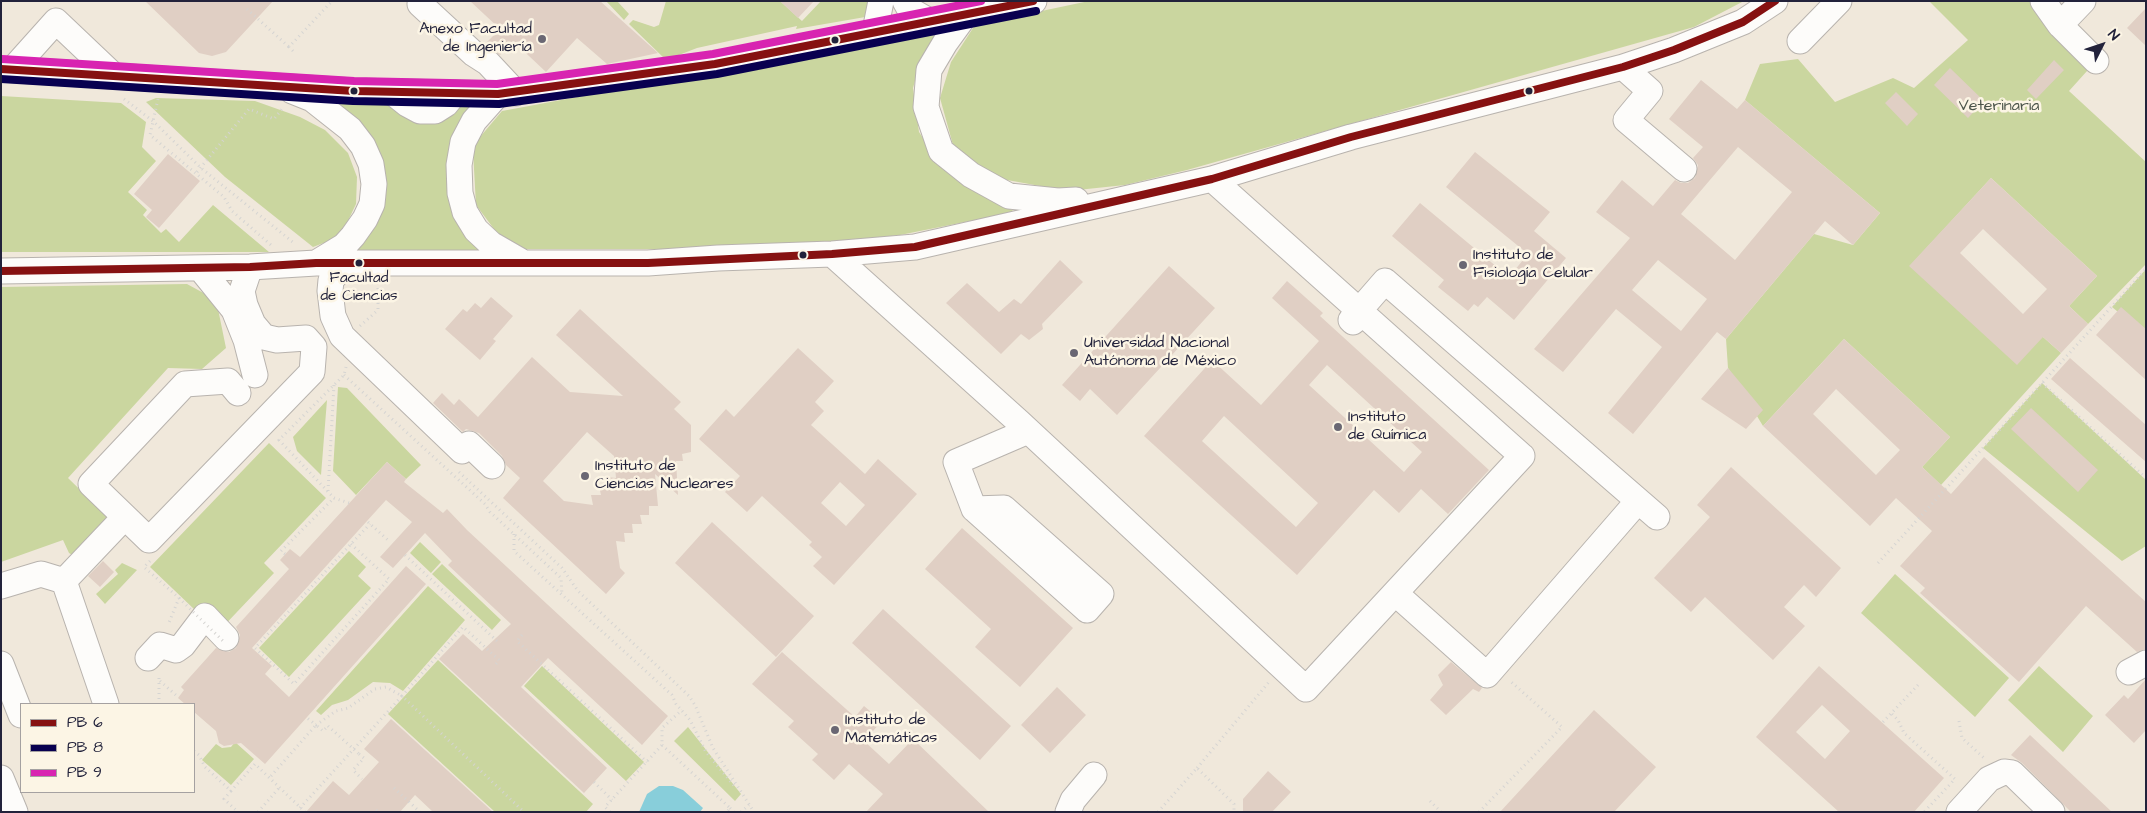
<!DOCTYPE html>
<html>
<head>
<meta charset="utf-8">
<style>
  body { margin:0 }
  #map { position:relative; width:2147px; height:813px; overflow:hidden; background:#f0e8db; font-family:"Architects Daughter",sans-serif }
  canvas { display:block }
  .frame { position:absolute; inset:0; border:2px solid #22223b; pointer-events:none }
  .legend { position:absolute; left:20px; top:703px; width:175px; height:90px; box-sizing:border-box; background:#fcf5e5; border:1px solid #a5a1a1; margin:0; padding:6px 9px; list-style:none; font-size:15px; color:#22223b }
  .legend li { display:flex; align-items:center; gap:10px; height:25px }
  .legend b { width:25px; border:1px solid #a5a1a1 }
  .north { position:absolute; left:2077px; top:20px; width:50px; height:50px; -webkit-text-stroke:4px #fcf5e5; paint-order:stroke; rotate:49deg; font-size:14px; font-weight:700; line-height:20px; text-align:center; color:#22223b }
  .north::after { content:''; display:block; margin:auto; width:18px; height:22px; background:#22223b; clip-path:polygon(50% 0,100% 100%,50% 72%,0 100%) }
</style>
</head>
<body>
<div id="map">
<canvas width="2147" height="813"></canvas>
<div class="frame"></div>
<ul class="legend">
<li><b style="height:6px;background:#861111"></b>PB 6</li>
<li><b style="height:6px;background:#080050"></b>PB 8</li>
<li><b style="height:6px;background:#d824b1"></b>PB 9</li>
</ul>
<div class="north">N</div>
</div>
<script>
const ctx = document.querySelector('canvas').getContext('2d');
ctx.lineJoin = 'round';
function paint(path, color) {
  ctx.fillStyle = color;
  ctx.fill(path, 'evenodd');
}
function toPath(rows) {
  const path = new Path2D();
  for (const r of rows) {
    path.moveTo(r[0], r[1]);
    for (let i = 2; i < r.length; i += 2) path.lineTo(r[i], r[i + 1]);
  }
  return path;
}
function strokePath(path, color, width, dash) {
  ctx.strokeStyle = color;
  ctx.lineWidth = width;
  ctx.lineCap = dash ? 'butt' : 'round';
  ctx.setLineDash(dash || []);
  ctx.stroke(path);
}
function drawText(font, color, halo, rows, align = 'center') {
  ctx.font = font + ' "Architects Daughter",sans-serif';
  ctx.lineWidth = 5;
  ctx.setLineDash([]);
  ctx.textBaseline = 'middle';
  ctx.strokeStyle = halo;
  ctx.fillStyle = color;
  for (const [text, x, y, turn = 0] of rows) {
    ctx.save();
    ctx.translate(x, y);
    ctx.rotate((+turn || 0) * Math.PI / 180);
    ctx.textAlign = isNaN(turn) ? turn : align;
    if (halo) ctx.strokeText(text, 0, 0);
    ctx.fillText(text, 0, 0);
    ctx.restore();
  }
}
const green = toPath([
  [606,1,617,1,629,14,624,20],
  [666,1,780,1,802,21,821,1,872,1,871,16,796,29,797,26,697,48,666,60,629,24,633,20,654,27,659,25],
  [1089,1,1744,1,1694,27,1187,170,1125,185,1068,191,996,178,953,145,940,98,951,62,975,25],
  [1929,1,2042,1,2096,61,2069,91,2146,162,2146,264,2088,324,2069,306,2097,276,1991,178,1910,266,2043,337,2061,353,1941,485,1922,467,1950,437,1844,339,1763,426,1728,368,1726,339,1814,234,1853,245,1880,213,1745,100,1760,64,1798,59,1835,102,1893,78,1914,88,1968,40],
  [938,30,921,60,913,88,919,132,944,170,1015,212,900,235,806,246,703,249,525,249,500,237,476,205,473,151,480,137,502,111],
  [318,94,475,102,454,133,482,251,355,253,361,245,384,182],
  [1,96,121,103,146,122,142,147,156,161,128,192,147,210,143,215,161,233,166,229,179,242,213,205,269,252,2,252],
  [156,98,255,101,300,117,325,130,348,153,357,177,356,204,345,227,334,239,313,247,225,177,146,102],
  [2146,269,2146,335,2112,307],
  [187,284,209,296,218,309,226,348,202,369,168,368,68,478,109,518,74,556,69,553,63,540,1,562,1,287],
  [2042,383,2146,480,2146,546,2122,561,1983,448],
  [338,387,347,388,421,465,406,479,387,462,356,495,333,471],
  [327,400,321,475,297,451,293,437],
  [269,443,326,498,264,563,274,573,218,632,150,567],
  [420,542,441,562,431,573,410,553],
  [349,551,366,567,358,576,371,588,289,677,259,648],
  [122,563,137,570,105,604,96,594,118,574,115,570],
  [442,564,501,620,492,630,432,574],
  [1895,574,2009,678,1975,717,1861,613],
  [428,586,465,620,403,691,390,683,373,682,348,700,332,705,321,715,316,711],
  [438,660,593,804,586,812,495,812,388,714],
  [542,666,644,762,626,781,524,686],
  [2039,666,2093,716,2063,752,2008,700],
  [688,727,741,794,735,801,674,741],
  [235,742,254,759,231,785,202,760,216,744,222,748,231,747]
]);
const water = toPath([
  [659,786,673,786,683,790,703,808,700,812,639,812,647,794]
]);
const building = toPath([
  [145,1,273,1,226,52,212,56,199,53],
  [470,1,600,1,658,53,607,64,577,38,546,72,513,41,500,55,485,44,500,29],
  [780,1,814,1,798,18],
  [2146,8,2146,46,2127,28],
  [2054,60,2064,70,2036,99,2027,90],
  [1950,68,1984,101,1968,118,1934,85],
  [1701,80,1737,109,1745,100,1880,213,1853,245,1825,221,1726,339,1717,332,1633,434,1608,413,1662,347,1616,309,1563,372,1534,349,1630,238,1596,212,1622,180,1653,206,1675,180,1681,183,1688,183,1695,178,1698,165,1693,158,1703,147,1669,119],
  [1738,147,1792,192,1735,260,1681,214],
  [1658,260,1707,299,1681,331,1632,290],
  [1896,92,1918,114,1907,126,1885,103],
  [1475,152,1550,212,1534,231,1566,258,1514,320,1487,297,1478,307,1474,304,1468,311,1438,287,1444,280,1392,236,1420,203,1509,277,1528,254,1446,187],
  [168,154,200,181,159,228,146,217,152,210,134,194],
  [1991,178,2097,276,2069,306,2088,324,2061,353,2043,337,2017,365,1909,266],
  [1983,229,2047,289,2023,314,1960,253],
  [1060,260,1083,282,1042,324,1043,329,1029,340,1021,334,1001,354,946,303,967,283,999,312,1014,299,1021,304],
  [1169,266,1215,308,1117,415,1090,389,1080,401,1062,385],
  [1287,281,1323,313,1320,316,1489,470,1448,514,1421,489,1399,513,1374,490,1297,575,1144,436,1212,360,1261,405,1319,341,1272,298],
  [1327,365,1422,452,1404,472,1309,385],
  [1224,416,1318,503,1296,527,1202,441],
  [491,297,513,316,493,339,496,341,480,360,445,329,463,309,467,312,475,303,481,308],
  [2121,307,2146,329,2146,380,2096,335],
  [580,309,681,402,674,409,691,425,691,452,682,454,683,461,676,461,678,495,655,474,658,506,649,506,649,515,640,515,642,524,632,524,633,533,624,533,625,542,616,541,620,568,625,573,606,594,503,498,520,478,506,465,502,456,479,433,466,429,463,432,433,403,442,393,454,405,459,399,478,417,532,357,570,392,623,396,556,335],
  [587,432,614,456,616,478,607,477,608,487,599,486,601,495,591,495,593,505,564,501,543,481],
  [1844,339,1950,437,1922,467,1951,494,1984,457,2146,602,2146,649,2137,652,2086,606,2019,682,1920,593,1925,588,1900,566,1932,531,1896,498,1870,526,1763,426],
  [1836,389,1900,450,1876,475,1813,414],
  [798,348,834,381,815,402,824,411,811,425,865,474,878,459,917,494,834,585,813,566,822,557,809,545,812,542,762,496,747,512,725,492,740,476,699,439,726,409,734,417],
  [840,482,865,505,846,526,821,503],
  [2070,358,2146,425,2146,462,2051,379],
  [1728,368,1763,410,1746,429,1701,399],
  [2031,408,2098,470,2078,492,2011,429],
  [387,462,406,479,404,482,443,513,447,509,467,530,668,716,642,745,548,658,521,687,607,768,584,793,439,659,463,634,482,651,511,624,448,565,452,561,425,533,393,568,380,557,412,522,386,500,252,648,272,666,265,674,289,697,406,566,426,584,265,764,241,743,224,746,219,743,216,731,194,712,194,704,185,704,178,698,184,690,181,687,216,648,229,652,236,648,240,635,236,627,289,569,280,560,290,549,300,557],
  [1731,467,1841,568,1816,597,1804,585,1784,607,1805,626,1773,660,1705,597,1691,612,1654,578,1710,517,1697,505],
  [712,522,814,616,776,657,675,563],
  [962,528,1073,628,1020,687,975,647,991,629,925,569],
  [103,561,114,572,100,587,88,576],
  [883,609,1011,726,980,760,852,643],
  [782,652,855,717,864,706,882,721,864,741,889,764,913,739,989,812,866,812,883,794,849,764,834,780,812,760,818,754,788,727,794,721,752,684],
  [1451,662,1482,688,1479,692,1473,689,1446,715,1430,700,1443,685,1438,675],
  [1819,666,1944,778,1914,812,1839,812,1756,737],
  [1822,705,1850,731,1825,759,1796,732],
  [2146,679,2146,730,2134,743,2105,715,2124,695,2128,699],
  [1057,687,1086,715,1050,753,1021,725],
  [1594,710,1656,767,1614,812,1500,812],
  [391,719,493,812,433,812,415,795,400,812,306,812,333,781,349,795,379,762,364,749],
  [2030,735,2112,812,2071,812,2022,763,2011,755],
  [1268,771,1291,792,1272,812,1243,812,1243,799]
]);
const path = toPath([
  [247,9,289,47],
  [293,51,289,47,332,1],
  [124,99,153,121,201,168,294,243],
  [158,99,150,135,224,197,232,211,271,245],
  [197,172,249,109,274,119,282,109],
  [360,326,378,310,378,283],
  [346,367,344,375,279,440,334,498,349,503],
  [344,375,485,504,490,512,561,578,562,595],
  [2042,383,2146,478],
  [459,472,562,568,578,591,689,696,695,705,713,748,754,812],
  [328,491,334,385],
  [368,522,390,542],
  [514,534,514,551,672,695,676,704,690,720,706,752,736,788],
  [351,544,389,579,294,684,255,648,351,544,370,524],
  [285,554,281,551,334,498],
  [405,555,497,641],
  [150,561,144,567,179,598,168,625],
  [1878,563,2146,269],
  [522,635,517,641,647,762],
  [496,664,499,660,463,627,402,696,524,812],
  [160,681,178,697],
  [159,704,159,675],
  [1892,714,1898,720,1904,733,1955,779,1924,812],
  [1959,721,1962,738,1984,758],
  [1883,722,1918,685],
  [662,745,730,808,727,812],
  [194,751,199,755,205,767,231,791,255,764,305,812],
  [359,754,364,758,353,770,362,779],
  [1197,768,1269,682],
  [271,776,316,725,323,731,328,726],
  [594,782,612,800],
  [394,788,420,812],
  [231,791,224,799,238,812],
  [1430,801,1441,812],
  [300,808,402,696,386,687,375,689,348,708,336,711,316,725,306,717],
  [730,808,734,812],
  [376,810,378,812],
  [258,812,279,788],
  [610,812,605,807,662,745,662,728,682,710],
  [741,812,749,805],
  [1158,812,1197,768,1234,804,1234,812],
  [1479,812,1562,727,1509,680]
]);
const minor = toPath([
  [905,1,910,10,931,22],
  [2043,1,2060,25,2083,1],
  [420,4,474,54,488,63,516,93],
  [966,14,945,43,929,70,926,107,941,151,971,175,1009,196,1058,201,1076,200],
  [2060,25,2096,61],
  [875,31,881,1],
  [1800,41,1839,1],
  [1623,67,1650,91,1626,120,1684,169],
  [1,69,354,91,498,94,715,64,1034,1],
  [13,69,56,21,114,76],
  [292,91,312,99,350,129,363,146,371,164,374,184,372,204,365,219,353,236,344,246,316,263],
  [392,92,407,104,420,111,435,111,446,104,455,93],
  [498,94,474,121,463,142,459,165,460,193,465,212,476,230,491,244,524,263],
  [832,254,1019,422,1306,689,1522,456,1212,179],
  [347,263,331,280,330,291,333,316,342,336,462,451,469,444,492,466],
  [200,268,234,310,246,340,255,375],
  [1,271,250,267,316,263,648,263,718,258,832,254,915,247,1212,179,1351,137,1623,67,1674,50,1743,22,1775,1],
  [1353,322,1351,320,1385,281,1657,517],
  [238,393,228,381,185,384,91,484,149,540,312,372,314,347,306,338,277,340,264,337,253,324,245,305,242,291,250,267],
  [974,509,1004,508,1101,594,1087,610,974,509,956,462,1028,431],
  [64,581,106,704],
  [64,581,120,522,123,515],
  [1,586,41,574,64,581],
  [1395,593,1487,675,1638,501],
  [148,658,160,645,176,650,183,645,205,616,226,638],
  [1,664,21,715],
  [2129,672,2146,663],
  [1,778,15,812],
  [1068,812,1073,800,1094,775],
  [1959,812,1989,779,2004,772,2012,773,2052,812]
]);
const pathBridge = toPath([
  [179,598,223,641],
  [328,726,359,754]
]);
const bus1 = toPath([
  [1,69,354,91,498,94,715,64,1033,1],
  [1,271,250,267,316,263,648,263,832,254,915,247,1212,179,1351,137,1623,67,1674,50,1743,22,1775,1]
]);
const bus2 = toPath([
  [1,79,353,101,499,104,717,74,1036,11]
]);
const bus3 = toPath([
  [2,59,354,81,497,84,713,54,981,1]
]);
const markers = [
  [542,39,5,"#6a6773"],
  [835,40,4.5,"#22223b"],
  [354,91,4.5,"#22223b"],
  [1529,91,4.5,"#22223b"],
  [803,255,4.5,"#22223b"],
  [359,263,4.5,"#22223b"],
  [1463,265,5,"#6a6773"],
  [1074,353,5,"#6a6773"],
  [1338,427,5,"#6a6773"],
  [585,476,5,"#6a6773"],
  [835,730,5,"#6a6773"]
];
const busNames = [
  ["Facultad",359,279],
  ["de Ciencias",359,297]
];
const poiNames = [
  ["Anexo Facultad",532,30,"right"],
  ["de Ingeniería",532,48,"right"],
  ["Instituto de",1473,256],
  ["Fisiología Celular",1473,274],
  ["Universidad Nacional",1084,344],
  ["Autónoma de México",1084,362],
  ["Instituto",1348,418],
  ["de Química",1348,436],
  ["Instituto de",595,467],
  ["Ciencias Nucleares",595,485],
  ["Instituto de",845,721],
  ["Matemáticas",845,739]
];
const parkNames = [
  ["Veterinaria",1999,107]
];
paint(green, '#cad69f');
paint(water, '#88ceda');
paint(building, '#e0cfc4');
strokePath(minor, '#b8b3ae', 27);
strokePath(path, '#d5d4d2', 3, [1, 4]);
strokePath(minor, '#fdfcfa', 25);
strokePath(pathBridge, '#d5d4d2', 3, [1, 4]);
strokePath(bus1, '#861111', 8);
strokePath(bus2, '#080050', 8);
strokePath(bus3, '#d824b1', 8);
for (const [x, y, r, color] of markers) {
  const dot = new Path2D();
  dot.arc(x, y, r, 0, 2 * Math.PI);
  ctx.fillStyle = color;
  ctx.fill(dot);
  strokePath(dot, '#fcf5e5', 2);
}
drawText('15px', '#22223b', '#fcf5e5', busNames);
drawText('16px', '#22223b', '#fcf5e5', poiNames, 'left');
drawText('16px', '#4b544a', '#fcf5e5', parkNames);
</script>
</body>
</html>
